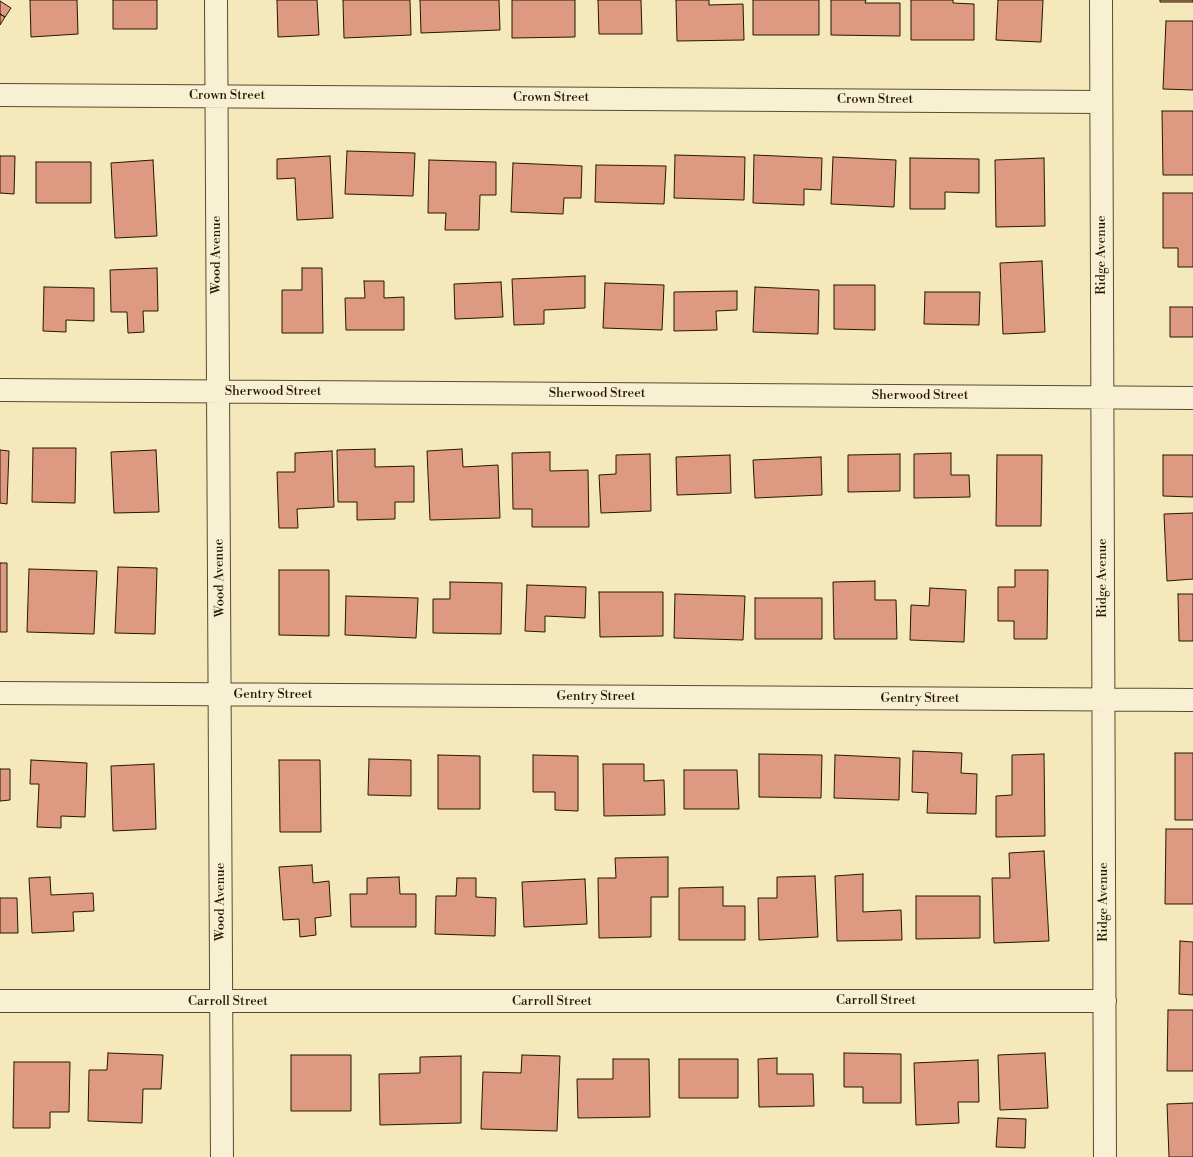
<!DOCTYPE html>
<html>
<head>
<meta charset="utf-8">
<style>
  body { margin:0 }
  canvas { display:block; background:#f5e8ba }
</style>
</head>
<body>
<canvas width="1193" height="1157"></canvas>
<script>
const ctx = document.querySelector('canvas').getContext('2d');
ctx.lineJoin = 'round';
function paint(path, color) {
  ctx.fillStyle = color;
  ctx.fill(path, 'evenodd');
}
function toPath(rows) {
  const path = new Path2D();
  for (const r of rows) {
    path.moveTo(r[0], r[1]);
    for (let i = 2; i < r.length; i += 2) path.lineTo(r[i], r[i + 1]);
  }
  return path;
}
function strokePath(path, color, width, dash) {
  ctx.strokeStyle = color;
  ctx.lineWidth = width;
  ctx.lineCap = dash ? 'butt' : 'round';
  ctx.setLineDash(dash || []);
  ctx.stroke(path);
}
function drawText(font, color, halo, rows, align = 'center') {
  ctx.font = font + ' "Libre Bodoni",serif';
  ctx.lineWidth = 3;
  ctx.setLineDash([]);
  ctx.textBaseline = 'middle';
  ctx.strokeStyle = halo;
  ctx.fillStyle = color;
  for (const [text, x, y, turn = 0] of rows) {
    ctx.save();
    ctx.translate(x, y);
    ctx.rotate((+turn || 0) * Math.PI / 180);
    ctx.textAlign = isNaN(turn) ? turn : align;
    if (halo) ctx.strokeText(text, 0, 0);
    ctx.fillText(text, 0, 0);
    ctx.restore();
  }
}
const building = toPath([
  [30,0,77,0,78,34,31,37,30,0],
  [113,0,157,0,157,29,113,29,113,0],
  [277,0,317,0,319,35,278,37,277,0],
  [343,0,410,0,411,35,344,38,343,0],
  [420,0,499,0,500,30,421,33,420,0],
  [512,0,575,0,575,37,512,38,512,0],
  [598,0,641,0,642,34,599,34,598,0],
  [676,0,709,0,709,5,743,4,744,40,677,41,676,0],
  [753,0,819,0,819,35,753,35,753,0],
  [831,0,866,0,865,3,900,3,900,36,831,35,831,0],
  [911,0,953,0,953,3,974,4,974,40,911,40,911,0],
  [998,0,1043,0,1041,42,996,40,998,0],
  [1160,0,1193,0,1193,2,1160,2,1160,0],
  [0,1,11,8,5,17,0,14,0,1],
  [0,14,5,17,0,25,0,14],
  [1166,21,1193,21,1193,90,1163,89,1166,21],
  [1162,111,1193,111,1193,175,1163,175,1162,111],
  [347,151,415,153,413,196,345,194,347,151],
  [675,155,745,157,744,200,674,198,675,155],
  [754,155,822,158,821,190,804,189,804,205,753,203,754,155],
  [0,156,15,156,14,194,0,193,0,156],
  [330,156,333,218,297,220,295,178,277,179,277,159,330,156],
  [833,157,896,160,894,207,831,204,833,157],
  [910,158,979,159,979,193,945,192,945,209,910,209,910,158],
  [1044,158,1045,226,996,227,995,160,1044,158],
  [153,160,157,236,115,238,111,163,153,160],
  [429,160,496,162,496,195,480,195,479,230,445,230,446,213,428,213,429,160],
  [36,162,91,162,91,203,36,203,36,162],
  [513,163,582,166,581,198,564,198,563,214,511,212,513,163],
  [596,165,666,166,664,204,595,202,596,165],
  [1163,193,1193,193,1193,267,1178,267,1178,248,1163,248,1163,193],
  [1042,261,1045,332,1003,334,1000,263,1042,261],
  [157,268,158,311,143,311,144,332,128,333,127,312,111,312,110,270,157,268],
  [302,268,322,268,323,333,282,333,282,290,302,290,302,268],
  [585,276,585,308,544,310,544,324,514,325,512,279,585,276],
  [364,281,384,281,384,298,404,297,404,330,346,330,345,298,365,298,364,281],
  [501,282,503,317,455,319,454,284,501,282],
  [605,283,664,285,662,330,603,328,605,283],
  [834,285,875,285,875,330,834,329,834,285],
  [44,287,94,288,94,321,66,320,66,332,43,331,44,287],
  [755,287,819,290,818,334,753,332,755,287],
  [737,291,737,310,716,311,717,330,674,331,674,292,737,291],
  [925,292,980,292,979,325,924,324,925,292],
  [1170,307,1193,307,1193,337,1170,337,1170,307],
  [33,448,76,448,75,503,32,502,33,448],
  [375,449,375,467,414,466,414,502,395,502,395,519,357,520,357,502,338,502,337,450,375,449],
  [462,449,463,467,498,465,500,518,430,520,427,451,462,449],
  [0,450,9,451,7,504,0,503,0,450],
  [156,450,159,512,114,513,111,452,156,450],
  [332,451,334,507,297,509,298,528,279,528,277,472,295,472,295,453,332,451],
  [550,452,550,471,588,470,589,527,532,527,532,509,513,509,512,453,550,452],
  [951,453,951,475,969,475,970,497,914,498,914,454,951,453],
  [650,454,651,511,601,513,599,475,616,474,616,455,650,454],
  [900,454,900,491,848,492,848,455,900,454],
  [730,455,731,493,677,495,676,457,730,455],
  [997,455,1042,455,1041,526,996,526,997,455],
  [1163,455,1193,455,1193,497,1163,496,1163,455],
  [821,457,822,495,755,498,753,460,821,457],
  [1193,513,1193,579,1167,581,1164,514,1193,513],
  [0,563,7,563,7,632,0,632,0,563],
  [118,567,157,568,155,634,115,633,118,567],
  [29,569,97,571,94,634,27,632,29,569],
  [279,570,329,570,329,636,279,635,279,570],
  [1015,570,1048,570,1047,639,1014,639,1014,621,998,621,998,587,1015,587,1015,570],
  [875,581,875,600,896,600,897,639,834,639,833,582,875,581],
  [450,582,502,583,501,634,433,633,433,599,450,599,450,582],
  [527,585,586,587,585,618,545,616,545,632,525,631,527,585],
  [930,588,966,590,964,642,910,640,911,605,929,606,930,588],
  [599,592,663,592,663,636,600,637,599,592],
  [675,594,745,596,743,640,674,638,675,594],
  [1178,594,1193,594,1193,641,1179,641,1178,594],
  [346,596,418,598,416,638,345,635,346,596],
  [755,598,822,598,822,639,755,639,755,598],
  [913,751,962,753,961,773,977,774,976,814,927,813,928,793,912,792,913,751],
  [1175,753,1193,753,1193,820,1175,820,1175,753],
  [759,754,822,755,821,798,759,797,759,754],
  [1044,754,1045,836,996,837,996,796,1012,795,1012,755,1044,754],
  [438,755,480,756,480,809,438,809,438,755],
  [533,755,578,756,578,811,555,810,555,792,533,792,533,755],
  [835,755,900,758,899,800,834,798,835,755],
  [369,759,411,760,411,796,368,795,369,759],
  [31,760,87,763,85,817,61,816,61,828,37,827,39,784,30,784,31,760],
  [279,760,320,760,321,832,280,832,279,760],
  [154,764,156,829,113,831,111,766,154,764],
  [603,764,644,764,644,781,664,780,665,815,604,816,603,764],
  [0,769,10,769,10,800,0,801,0,769],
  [684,770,737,770,739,809,684,809,684,770],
  [1166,829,1193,829,1193,904,1165,904,1166,829],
  [1044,851,1049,941,994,943,992,878,1010,878,1009,853,1044,851],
  [668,857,668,897,651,897,651,937,599,938,598,878,616,878,615,858,668,857],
  [312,865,313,883,329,881,331,916,315,918,316,935,300,937,299,919,283,920,279,867,312,865],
  [863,874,863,912,901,910,902,940,837,941,835,876,863,874],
  [815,876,818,937,759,940,758,898,777,898,777,877,815,876],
  [50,877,51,895,93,893,94,911,73,912,74,931,32,933,29,878,50,877],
  [399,877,400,894,416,894,416,927,351,927,350,894,367,894,367,878,399,877],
  [457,878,476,878,476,897,496,898,495,936,435,934,436,896,456,896,457,878],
  [585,879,587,924,524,927,522,882,585,879],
  [723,887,723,906,745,906,745,940,679,940,679,888,723,887],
  [916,896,980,896,980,938,916,939,916,896],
  [0,898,17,898,18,933,0,933,0,898],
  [1180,941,1193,942,1193,995,1179,994,1180,941],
  [1168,1010,1193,1010,1193,1071,1167,1071,1168,1010],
  [108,1053,163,1055,161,1089,143,1089,142,1123,88,1121,89,1070,107,1070,108,1053],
  [844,1053,901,1054,901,1103,863,1103,863,1087,844,1087,844,1053],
  [1045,1053,1048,1108,1000,1110,998,1055,1045,1053],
  [291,1055,351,1055,351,1111,291,1111,291,1055],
  [522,1055,560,1056,557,1131,481,1129,483,1072,521,1073,522,1055],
  [461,1056,461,1123,380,1125,379,1074,420,1073,420,1057,461,1056],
  [777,1058,777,1074,813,1074,814,1106,759,1107,758,1059,777,1058],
  [613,1059,649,1059,650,1117,578,1118,577,1079,613,1079,613,1059],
  [679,1059,738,1059,738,1098,679,1098,679,1059],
  [978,1060,979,1102,958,1102,959,1123,916,1125,914,1063,978,1060],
  [14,1062,70,1062,69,1112,50,1112,50,1128,13,1128,14,1062],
  [1193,1103,1193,1157,1169,1157,1167,1104,1193,1103],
  [998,1118,1026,1119,1025,1148,996,1147,998,1118]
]);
const minor = toPath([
  [216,0,222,1157],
  [1101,0,1105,1157],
  [0,95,1101,102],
  [0,390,1193,398],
  [0,693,1193,700],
  [0,1001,1105,1001]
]);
const streetNames = [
  ["Crown Street",227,96],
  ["Crown Street",551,98],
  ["Crown Street",875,100],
  ["Wood Avenue",217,255,-90],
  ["Ridge Avenue",1102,255,-90],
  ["Sherwood Street",273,392],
  ["Sherwood Street",597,394],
  ["Sherwood Street",920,396],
  ["Wood Avenue",220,578,-91],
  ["Ridge Avenue",1103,578,-90],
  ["Gentry Street",273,695],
  ["Gentry Street",596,697],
  ["Gentry Street",920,699],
  ["Wood Avenue",221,902,-90],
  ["Ridge Avenue",1104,902,-90],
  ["Carroll Street",876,1001],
  ["Carroll Street",228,1002],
  ["Carroll Street",552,1002]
];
paint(building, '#de9a80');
strokePath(building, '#251702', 1);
strokePath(minor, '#594b30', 24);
strokePath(minor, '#f8f0d2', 22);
drawText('13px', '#251702', '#f8f0d2', streetNames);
</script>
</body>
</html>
